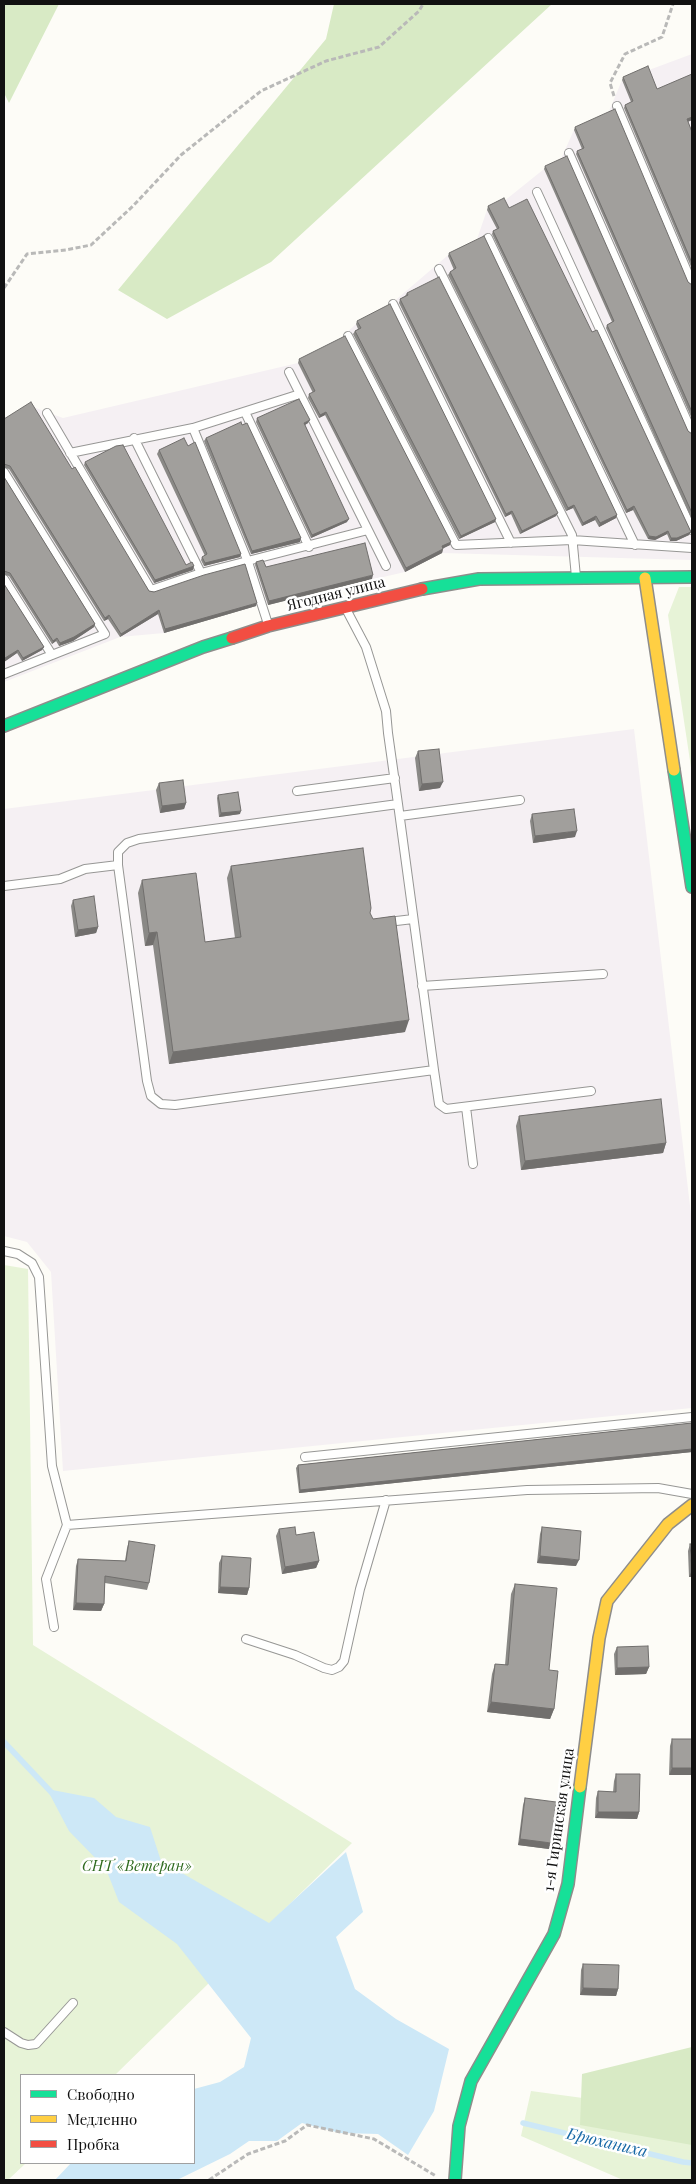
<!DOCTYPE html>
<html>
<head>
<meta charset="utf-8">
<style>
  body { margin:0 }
  #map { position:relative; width:696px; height:2184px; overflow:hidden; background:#fdfcf7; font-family:"Playfair Display",serif }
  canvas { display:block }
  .frame { position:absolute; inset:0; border:5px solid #111; pointer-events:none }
  .legend { position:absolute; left:20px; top:2074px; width:175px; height:90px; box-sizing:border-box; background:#fff; border:1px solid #a0a0a0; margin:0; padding:6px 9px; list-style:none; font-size:15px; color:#111 }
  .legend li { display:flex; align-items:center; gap:10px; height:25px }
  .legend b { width:25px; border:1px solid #a0a0a0 }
</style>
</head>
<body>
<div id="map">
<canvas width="696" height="2184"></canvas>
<div class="frame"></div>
<ul class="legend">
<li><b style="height:6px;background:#16e098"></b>Свободно</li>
<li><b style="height:6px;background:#ffcf43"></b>Медленно</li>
<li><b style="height:6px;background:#f24e42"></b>Пробка</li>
</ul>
</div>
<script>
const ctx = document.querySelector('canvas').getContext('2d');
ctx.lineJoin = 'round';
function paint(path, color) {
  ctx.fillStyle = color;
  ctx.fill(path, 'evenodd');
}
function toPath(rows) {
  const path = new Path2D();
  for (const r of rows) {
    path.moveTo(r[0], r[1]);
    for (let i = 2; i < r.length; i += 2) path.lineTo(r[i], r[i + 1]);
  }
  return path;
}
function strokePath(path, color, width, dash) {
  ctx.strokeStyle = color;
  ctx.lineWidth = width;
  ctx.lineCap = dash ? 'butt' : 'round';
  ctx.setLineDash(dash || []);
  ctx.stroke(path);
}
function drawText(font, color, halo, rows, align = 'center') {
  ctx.font = font + ' "Playfair Display",serif';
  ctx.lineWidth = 5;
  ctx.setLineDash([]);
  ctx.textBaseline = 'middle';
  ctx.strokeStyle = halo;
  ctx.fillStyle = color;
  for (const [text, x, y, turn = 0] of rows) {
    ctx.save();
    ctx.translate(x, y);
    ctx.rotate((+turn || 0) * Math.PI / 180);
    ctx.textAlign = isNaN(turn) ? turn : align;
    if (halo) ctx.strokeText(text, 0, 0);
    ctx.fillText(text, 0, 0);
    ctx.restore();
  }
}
const industrial = toPath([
  [692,54,692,560,442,553,405,572,248,608,164,633,120,637,4,682,4,422,30,406,63,418,298,363,334,344,356,324,384,310,447,256,476,242,487,210,503,202,544,169,560,161,574,130,607,116,622,80],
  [634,729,692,1223,692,1408,63,1471,51,1272,27,1242,4,1236,4,809]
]);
const green = toPath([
  [679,587,692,587,692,774,668,615],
  [4,1265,28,1269,33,1645,352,1843,115,2075,21,2075,21,2163,26,2163,8,2180,4,2180],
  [531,2091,605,2101,692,2120,692,2180,623,2180,521,2136]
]);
const forest = toPath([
  [4,4,59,4,9,103,4,93],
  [334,4,552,4,271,262,167,319,118,290,326,39],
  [692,2047,692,2145,580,2125,582,2074]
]);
const water = toPath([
  [47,1789,94,1798,116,1817,150,1827,161,1861,269,1923,346,1852,363,1912,336,1937,355,1989,396,2019,449,2049,434,2111,408,2155,378,2134,340,2133,302,2123,277,2141,249,2141,230,2154,177,2180,55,2180,71,2163,194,2163,194,2089,220,2082,244,2067,251,2038,177,1944,119,1902,106,1869,69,1831]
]);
const stream = toPath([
  [4,1742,52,1793],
  [523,2123,683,2162,692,2163]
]);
const path = toPath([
  [614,96,610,83,625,54,662,37,673,4],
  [4,288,27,254,66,250,91,245,133,206,181,155,261,91,326,61,379,47,419,11,423,4],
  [209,2180,248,2154,285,2141,307,2125,374,2139,436,2176]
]);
const lane = toPath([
  [617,106,692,283],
  [569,153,692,432],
  [537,192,692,530],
  [488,238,635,545],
  [439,269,572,535,576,577],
  [393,304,511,543],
  [348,336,456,545,572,540,692,548],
  [289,372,386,566],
  [245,412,309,547],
  [47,413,151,590,201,573,368,530],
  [193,428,248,562,268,624],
  [134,438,201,573],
  [70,453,193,428,300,394],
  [4,472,105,634,4,674],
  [4,579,52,655],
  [346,609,366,647,386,711,388,733,398,804,434,1070,175,1105,161,1104,151,1096,147,1081,118,865,118,852,127,843,139,839,398,804],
  [297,791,395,778],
  [400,816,520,800],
  [4,886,60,879,85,869,118,865],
  [388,922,413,919],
  [422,986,603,974],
  [434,1070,439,1104,446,1109,591,1091],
  [466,1107,473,1164],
  [4,1251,18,1254,32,1263,39,1277,52,1466,67,1525],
  [305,1457,692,1417],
  [54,1627,46,1579,67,1525,527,1490,658,1488,692,1494],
  [246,1639,295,1655,324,1668,332,1670,339,1667,344,1661,360,1589,386,1500],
  [4,2032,21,2043,28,2045,36,2044,73,2003]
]);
const fast = toPath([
  [422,589,479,579,692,577],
  [4,726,203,647,232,638],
  [674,770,692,887],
  [455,2180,459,2126,471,2081,554,1934,568,1884,580,1787]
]);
const slow = toPath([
  [645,578,674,770],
  [580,1787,599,1638,607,1601,668,1524,692,1505]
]);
const jam = toPath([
  [232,638,268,626,422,589]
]);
const wall = toPath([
  [623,77,657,89,692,120,688,122,692,132,692,269,624,108,625,105,631,102,622,80],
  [575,127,688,282,692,285,692,419,576,154,577,151,582,149,574,130],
  [545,166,688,431,692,434,692,520,606,328,607,325,612,322,544,169],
  [488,206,509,208,592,332,691,532,689,535,676,541,670,541,667,534,655,540,648,539,633,510,626,513,492,234,493,231,497,229,487,210],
  [449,253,617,515,616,518,599,527,595,520,582,526,573,508,566,511,448,275,450,272,454,270,448,256],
  [407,293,556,516,520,534,511,514,505,517,399,303,400,299,405,296],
  [357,321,495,522,459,539,353,334,355,331,358,329,356,324],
  [299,359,450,545,443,548,443,549,442,553,405,572,325,415,319,418,308,398,309,394,313,393,298,363],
  [257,418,308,423,305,425,347,522,311,538,256,422],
  [4,419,72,469,149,591,256,606,164,633,158,614,120,637,108,619,104,621,9,469,4,468],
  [206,438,300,542,251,554,204,441],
  [159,450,240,557,204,566,201,560,202,557,205,556,157,454],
  [85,462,186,565,193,570,154,583,84,465],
  [4,477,95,624,94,627,73,641,59,646,56,641,52,644,9,576,4,575],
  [256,562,266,567,372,579,268,605,255,565],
  [4,584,44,647,42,650,22,661,17,653,4,662],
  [418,751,440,788,419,791,415,758],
  [159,783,186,803,184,809,160,813,156,790],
  [218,795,240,814,219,817,217,798],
  [532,814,575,837,533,843,530,821],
  [231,866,370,913,405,1032,169,1064,153,945,145,946,138,893,142,880,205,942,235,938,227,878],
  [73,900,98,927,96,933,75,937,71,906],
  [519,1116,666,1143,663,1153,521,1170,516,1126],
  [692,1423,692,1452,299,1493,296,1468,298,1465],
  [542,1527,576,1566,537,1563,540,1534],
  [279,1529,319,1561,316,1568,282,1574,276,1536],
  [129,1541,149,1583,147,1590,105,1583,104,1604,101,1611,73,1610,76,1566,78,1559,125,1561,127,1548],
  [690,1544,692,1577,689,1577,688,1551],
  [222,1556,249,1588,247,1595,218,1593,219,1563],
  [515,1584,549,1670,554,1709,550,1719,487,1712,492,1674,495,1664,505,1665,511,1594],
  [617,1647,649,1667,646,1674,615,1675,614,1654],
  [672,1739,692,1739,669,1775,670,1746],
  [616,1774,639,1812,637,1819,595,1818,596,1798,598,1791,613,1792,614,1781],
  [525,1798,549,1849,518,1845,523,1805],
  [583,1964,618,1989,616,1996,580,1995,581,1970]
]);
const shadedWall = toPath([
  [692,117,692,120,686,122,687,119],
  [326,412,325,415,319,418,320,415],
  [310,420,308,423,303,426,304,423],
  [574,505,573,508,566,511,568,508],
  [634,506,633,510,626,513,627,510],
  [512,511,511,514,505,517,506,514],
  [558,513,556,516,520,534,522,531],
  [617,515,616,518,599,527,600,523],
  [596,516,595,520,582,526,583,523],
  [349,519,347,522,311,538,312,535],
  [496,519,495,522,459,539,461,536],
  [668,531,667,534,655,540,648,539,649,536],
  [691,532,689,535,676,541,670,541,671,538],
  [301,538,300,542,251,554,252,551],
  [451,542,450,545,440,550,442,546],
  [443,549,442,553,405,572,406,568],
  [241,554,240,557,204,566,205,563],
  [194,566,193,570,154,583,155,580],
  [373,575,372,579,268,605,269,601],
  [257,603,256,606,164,633,165,629],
  [159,610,158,614,120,637,121,634],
  [109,615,108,619,104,621,105,618],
  [95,624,94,627,73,641,59,646,60,643],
  [57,638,56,641,52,644,53,641],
  [44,647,42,650,22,661,23,658],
  [18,650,17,653,4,662,5,658],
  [443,782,440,788,419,791,422,784],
  [186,803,184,809,160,813,162,806],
  [241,811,240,814,219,817,221,813],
  [577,831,575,837,533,843,535,836],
  [98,927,96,933,75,937,78,930],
  [157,932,153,945,145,946,149,933],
  [409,1020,405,1032,169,1064,173,1052],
  [666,1143,663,1153,521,1170,525,1161],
  [692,1449,692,1452,299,1493,300,1490],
  [540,1556,579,1560,576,1566,537,1563],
  [319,1561,316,1568,282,1574,285,1567],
  [692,1570,692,1577,689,1577],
  [220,1587,249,1588,247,1595,218,1593],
  [76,1603,104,1604,101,1611,73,1610],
  [649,1667,646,1674,615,1675,617,1668],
  [491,1702,554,1709,550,1719,487,1712],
  [672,1768,692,1768,692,1775,669,1775],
  [598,1812,639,1812,637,1819,595,1818],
  [520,1839,551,1843,549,1849,518,1845],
  [583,1988,618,1989,616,1996,580,1995]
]);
const building = toPath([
  [648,66,657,89,692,74,692,117,687,119,692,132,692,263,625,105,633,101,623,77,648,66],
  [615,109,688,282,692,285,692,412,577,151,584,148,575,127,615,109],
  [567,156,688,431,692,434,692,513,607,325,614,321,545,166,567,156],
  [504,198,509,208,527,199,592,332,597,330,691,532,677,538,671,538,668,531,656,537,649,536,634,506,627,510,493,231,499,228,488,206,504,198],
  [484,236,617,515,600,523,596,516,583,523,574,505,568,508,450,272,456,268,449,253,484,236],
  [439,277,558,513,522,531,512,511,506,514,400,299,408,295,407,293,439,277],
  [390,304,496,519,461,536,355,331,361,328,357,321,390,304],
  [345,336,451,542,442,546,443,549,406,568,326,412,320,415,309,394,315,391,299,359,345,336],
  [299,399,310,420,304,423,349,519,312,535,257,418,299,399],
  [31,402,72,469,75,467,149,591,154,592,204,575,245,564,257,603,165,629,159,610,121,634,109,615,105,618,10,466,4,464,4,419,31,402],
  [241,422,242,425,247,423,301,538,252,551,206,438,241,422],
  [184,438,188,446,195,442,241,554,205,563,202,557,207,554,159,450,184,438],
  [123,445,186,565,192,562,194,566,155,580,85,462,116,446,123,445],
  [4,477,95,624,74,637,60,643,57,638,53,641,10,573,4,571,4,477],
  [365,543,373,575,269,601,256,562,263,560,266,567,365,543],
  [4,584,44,647,23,658,18,650,5,658,4,657,4,584],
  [439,749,443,782,422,784,418,751,439,749],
  [183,780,186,803,162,806,159,783,183,780],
  [238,792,241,811,221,813,218,795,238,792],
  [574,809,577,831,535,836,532,814,574,809],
  [363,848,371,908,370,913,373,919,395,916,409,1020,173,1052,157,932,149,933,142,880,196,873,205,942,241,937,231,866,363,848],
  [94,896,98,927,78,930,73,900,94,896],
  [661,1099,666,1143,525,1161,519,1116,661,1099],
  [692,1423,692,1449,300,1490,298,1465,692,1423],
  [295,1527,296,1535,314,1532,319,1561,285,1567,279,1529,295,1527],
  [542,1527,581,1531,579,1560,540,1556,542,1527],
  [129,1541,155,1545,149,1583,105,1576,104,1604,76,1603,78,1559,126,1561,129,1541],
  [690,1544,692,1544,692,1570,690,1544],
  [222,1556,251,1558,249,1588,220,1587,222,1556],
  [515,1584,557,1588,549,1670,558,1671,554,1709,491,1702,495,1664,508,1665,515,1584],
  [648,1646,649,1667,617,1668,617,1647,648,1646],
  [672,1739,692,1739,692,1768,672,1768,672,1739],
  [616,1774,640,1774,639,1812,598,1812,598,1791,616,1792,616,1774],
  [525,1798,556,1802,551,1843,520,1839,525,1798],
  [583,1964,619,1965,618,1989,583,1988,583,1964]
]);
const streetNames = [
  ["Ягодная улица",336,594,-14],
  ["1-я Гиринская улица",559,1820,-82]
];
const parkNames = [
  ["СНТ «Ветеран»",137,1866]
];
const waterNames = [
  ["Брюханиха",607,2143,13]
];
paint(industrial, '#f5f0f3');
paint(green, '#e7f3d7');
paint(forest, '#d8eac5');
paint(water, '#cde8f7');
strokePath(stream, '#cde8f7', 5.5);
strokePath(lane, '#979795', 10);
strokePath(fast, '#8e8d8b', 14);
strokePath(slow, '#8e8d8b', 14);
strokePath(jam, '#8e8d8b', 14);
strokePath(path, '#b9b9b8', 3, [5, 2.5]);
strokePath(lane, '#fffffe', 8);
strokePath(fast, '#16e098', 11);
strokePath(slow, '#ffcf43', 11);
strokePath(jam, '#f24e42', 11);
paint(wall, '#8a8986');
paint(shadedWall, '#716f6d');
paint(building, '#a19f9c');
strokePath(building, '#716f6d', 1);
drawText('15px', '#111', '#fff', streetNames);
drawText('italic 15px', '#2f6b1f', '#fff', parkNames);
drawText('italic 16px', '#1768a6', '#fff', waterNames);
</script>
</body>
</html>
